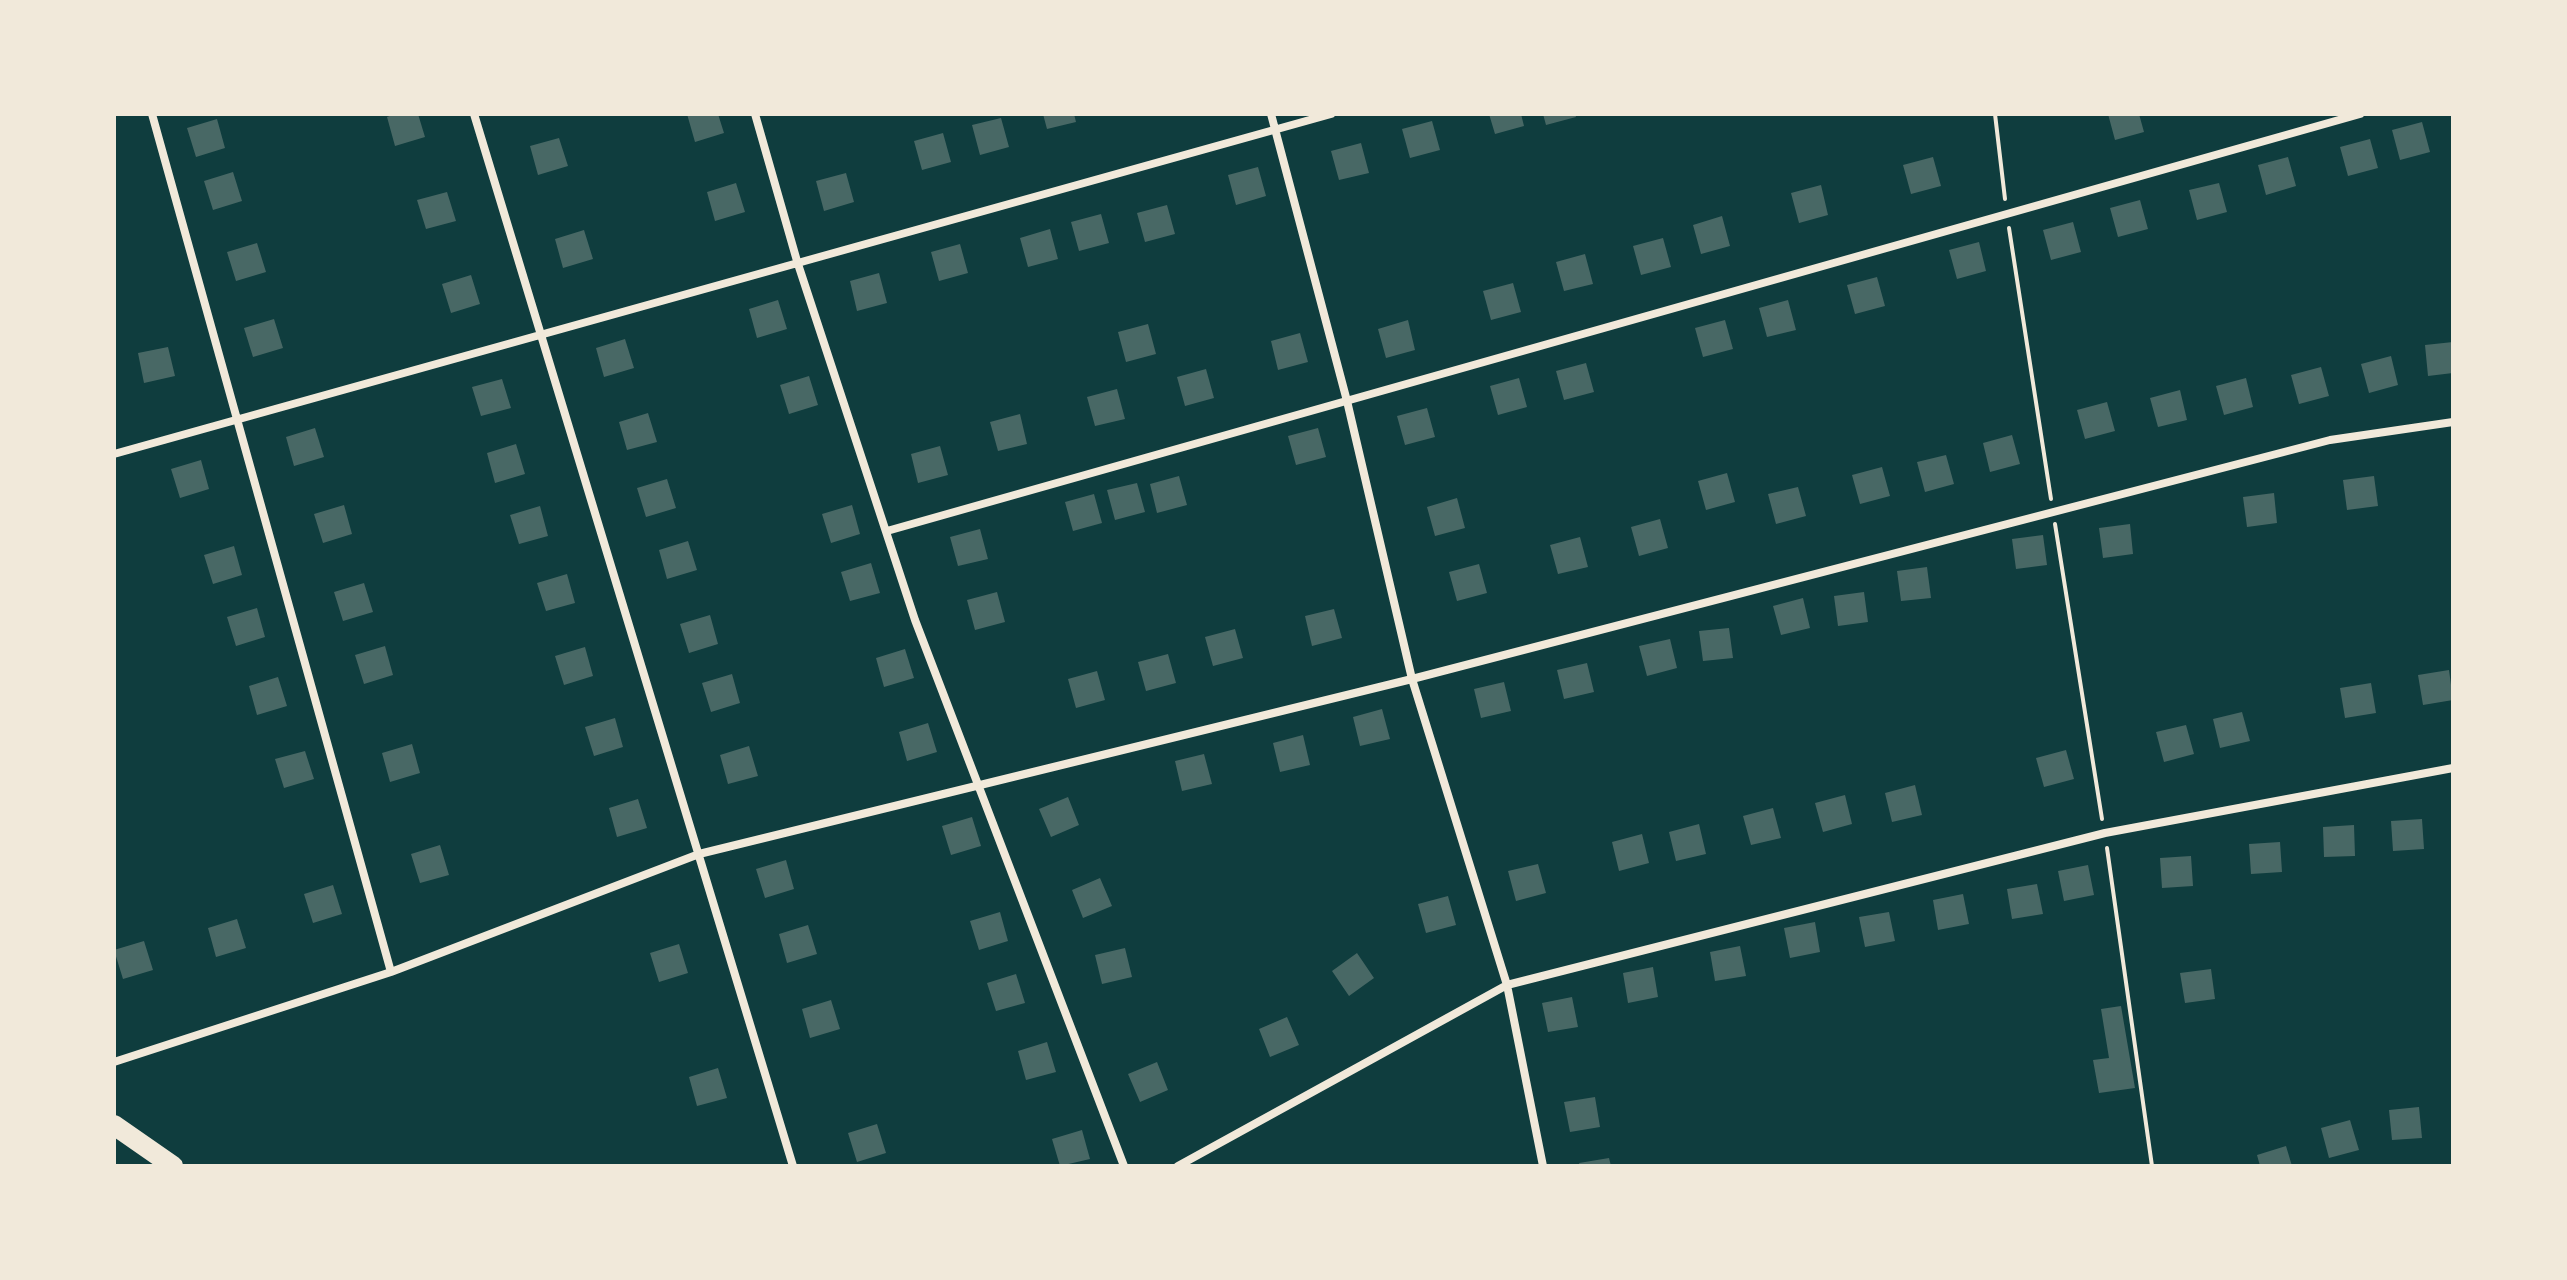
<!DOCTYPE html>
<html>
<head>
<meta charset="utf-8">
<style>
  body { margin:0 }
  #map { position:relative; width:2567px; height:1280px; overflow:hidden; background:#0f3d3e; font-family:"Roboto Condensed",sans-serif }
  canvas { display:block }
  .frame { position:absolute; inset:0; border:116px solid #f1e9da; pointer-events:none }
</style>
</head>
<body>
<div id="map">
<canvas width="2567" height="1280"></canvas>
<div class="frame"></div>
</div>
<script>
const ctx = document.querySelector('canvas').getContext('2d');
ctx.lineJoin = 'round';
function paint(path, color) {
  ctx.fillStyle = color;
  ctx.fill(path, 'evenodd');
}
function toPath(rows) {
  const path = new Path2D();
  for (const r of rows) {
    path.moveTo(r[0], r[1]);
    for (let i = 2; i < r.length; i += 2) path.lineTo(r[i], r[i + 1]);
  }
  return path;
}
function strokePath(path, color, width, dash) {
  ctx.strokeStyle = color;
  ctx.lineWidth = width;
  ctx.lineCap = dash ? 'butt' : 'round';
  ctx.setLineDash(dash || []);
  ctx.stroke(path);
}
const building = toPath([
  [395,114,418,114,425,137,395,146,387,117],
  [687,114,718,114,724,133,695,142],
  [1043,114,1074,114,1076,122,1047,129],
  [1489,114,1521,114,1524,126,1495,134],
  [1543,114,1575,114,1576,117,1546,125],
  [2108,114,2139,114,2144,132,2115,140],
  [1001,118,1009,147,980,155,972,125],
  [217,119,225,148,196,157,187,128],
  [1432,121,1440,150,1410,158,1402,129],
  [2422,122,2430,152,2400,160,2392,130],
  [943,133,951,162,922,170,914,141],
  [559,138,568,166,538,175,530,146],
  [2370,139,2378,168,2348,176,2340,147],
  [1361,143,1369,173,1339,180,1331,151],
  [1933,157,1941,186,1911,194,1903,165],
  [2288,157,2296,186,2266,195,2258,165],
  [1258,167,1266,196,1236,205,1228,175],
  [233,172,242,201,213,210,204,181],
  [846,173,854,202,824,211,816,181],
  [736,183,745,212,715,221,707,192],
  [2219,183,2227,212,2197,220,2189,190],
  [1821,185,1828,215,1799,223,1791,193],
  [447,192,456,221,426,229,417,200],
  [2140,200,2148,229,2118,237,2110,208],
  [1167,205,1175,234,1145,242,1137,213],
  [1101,214,1109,243,1079,251,1071,222],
  [1722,216,1730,246,1701,254,1693,225],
  [2073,222,2081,252,2051,260,2043,230],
  [1050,229,1058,259,1028,267,1020,238],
  [584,230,593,259,563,268,555,239],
  [1663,238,1671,267,1641,275,1633,246],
  [1979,242,1986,271,1957,279,1949,250],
  [257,243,266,272,236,281,227,252],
  [960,244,968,273,939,281,931,252],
  [1585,254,1593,284,1564,291,1556,262],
  [879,273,887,303,857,311,850,281],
  [471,275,480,304,451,313,442,284],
  [1877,277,1885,306,1855,314,1847,285],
  [1513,283,1521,312,1491,320,1483,291],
  [778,300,787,329,757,338,749,309],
  [1788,300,1796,330,1767,337,1759,308],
  [274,319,283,348,253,357,244,328],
  [1408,320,1415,350,1386,358,1378,329],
  [1725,320,1733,349,1703,357,1695,328],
  [1148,324,1156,354,1126,362,1118,332],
  [1300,333,1308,362,1278,370,1271,341],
  [625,339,634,368,604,377,596,348],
  [2453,342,2453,373,2428,376,2425,345],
  [168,347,175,376,144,383,138,353],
  [2391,356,2398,385,2369,393,2361,364],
  [1586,363,1594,392,1564,400,1556,371],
  [2321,367,2329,396,2299,404,2291,375],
  [1206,369,1214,398,1185,406,1177,377],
  [809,376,818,405,789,414,780,385],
  [1519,378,1527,407,1498,415,1490,386],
  [2246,378,2253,407,2224,415,2216,386],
  [502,379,511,408,481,416,472,387],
  [1117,389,1125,419,1095,426,1087,397],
  [2180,390,2187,420,2158,427,2150,398],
  [2107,402,2115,431,2085,439,2077,410],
  [1427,408,1435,437,1405,445,1397,416],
  [648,413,657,442,627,450,619,422],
  [1020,414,1027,444,998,451,990,422],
  [315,428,324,457,294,466,286,437],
  [1318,428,1326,457,1296,465,1288,436],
  [2012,435,2020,464,1990,472,1983,443],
  [516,444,525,474,495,483,487,453],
  [940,446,948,475,918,483,911,454],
  [1946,455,1954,484,1925,492,1917,462],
  [201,460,209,489,180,498,171,469],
  [1882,467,1890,496,1860,504,1852,475],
  [1727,473,1735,502,1706,510,1698,481],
  [1179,476,1187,505,1157,513,1150,484],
  [2374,476,2378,506,2347,510,2343,480],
  [667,479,676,508,646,517,637,488],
  [1137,483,1145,512,1115,520,1107,490],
  [1798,487,1806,516,1776,524,1768,494],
  [2274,493,2277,523,2247,527,2243,497],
  [1094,494,1102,523,1073,531,1065,502],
  [1457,498,1465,528,1435,536,1427,507],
  [344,505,352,534,323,543,314,514],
  [852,505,860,534,831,543,822,514],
  [540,506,548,536,519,544,510,515],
  [1660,519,1668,548,1639,556,1631,527],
  [2130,524,2133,554,2103,558,2099,528],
  [980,529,988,559,958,566,950,537],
  [2043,535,2047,565,2016,569,2012,539],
  [1580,537,1588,567,1558,574,1550,545],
  [688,541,697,570,667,579,659,550],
  [234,546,242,575,213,584,204,555],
  [871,563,880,593,850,601,841,572],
  [1479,564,1487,593,1457,601,1449,572],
  [1927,567,1931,598,1901,601,1897,571],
  [567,574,575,603,546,611,537,583],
  [364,583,373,612,343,621,334,592],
  [997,592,1005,622,975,630,967,600],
  [1864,592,1868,622,1838,626,1834,596],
  [1803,598,1810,628,1781,635,1773,606],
  [257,608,265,637,236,646,227,617],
  [1334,609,1342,638,1312,646,1305,616],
  [710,615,718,644,689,653,680,624],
  [1729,628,1733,658,1703,661,1699,631],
  [1235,629,1243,658,1213,666,1205,637],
  [1670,639,1677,668,1647,676,1639,646],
  [385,646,393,675,364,684,355,655],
  [585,647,593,676,564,685,555,656],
  [905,649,914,678,884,687,876,658],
  [1168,654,1176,683,1146,691,1138,662],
  [1587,663,1594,692,1564,699,1557,670],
  [2449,670,2453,700,2423,705,2418,675],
  [1097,671,1105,700,1076,708,1068,679],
  [732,674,740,703,711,712,702,683],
  [278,677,287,706,257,715,249,686],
  [1504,682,1511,711,1481,718,1474,689],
  [2371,683,2376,713,2345,718,2340,688],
  [1382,709,1390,739,1360,746,1353,717],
  [2242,712,2250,741,2220,748,2213,719],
  [615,718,623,747,594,756,585,727],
  [928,723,937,752,907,761,899,732],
  [2186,725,2194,754,2164,762,2156,732],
  [1303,735,1310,765,1280,772,1273,743],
  [412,744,420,773,390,782,382,753],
  [749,746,758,776,728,784,720,755],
  [2066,750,2074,779,2044,787,2036,758],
  [305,751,314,779,284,788,275,759],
  [1204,754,1212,784,1182,791,1175,761],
  [1915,785,1922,815,1892,822,1885,793],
  [1845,795,1852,824,1823,832,1815,803],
  [1068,797,1079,825,1051,837,1039,809],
  [638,799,647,828,617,837,609,808],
  [1773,808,1781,838,1751,845,1743,816],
  [972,817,981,846,951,855,942,826],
  [2422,819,2424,849,2393,851,2391,821],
  [1699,824,1706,854,1676,861,1669,832],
  [2354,825,2355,856,2324,857,2323,827],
  [1642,834,1649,863,1619,871,1612,842],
  [2280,842,2282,872,2251,874,2249,844],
  [440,845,449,875,420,883,411,854],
  [2191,856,2193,886,2162,888,2160,858],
  [786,860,794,889,765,898,756,869],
  [1538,864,1546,893,1516,901,1508,871],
  [2088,865,2094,895,2064,901,2058,871],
  [1100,878,1112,906,1083,918,1072,890],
  [2037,884,2043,914,2012,919,2007,889],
  [333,885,342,914,313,923,304,894],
  [1963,894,1969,924,1938,930,1933,900],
  [1448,896,1456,925,1426,933,1418,904],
  [1000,912,1008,941,979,950,970,921],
  [1889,912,1895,941,1865,947,1859,917],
  [237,919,246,948,216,957,208,928],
  [1815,922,1820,952,1790,958,1784,928],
  [808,925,817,954,787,963,779,934],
  [144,941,153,970,123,979,114,950],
  [679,944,688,973,659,982,650,953],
  [1740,946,1746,976,1715,981,1710,952],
  [1125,948,1132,977,1102,984,1095,955],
  [1357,953,1374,978,1349,996,1332,971],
  [1653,967,1658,997,1628,1003,1623,973],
  [2211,969,2215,999,2185,1003,2180,973],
  [1016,974,1025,1003,996,1011,987,983],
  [1572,997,1578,1027,1548,1032,1542,1003],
  [831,1000,840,1029,810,1038,802,1009],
  [2121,1006,2135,1088,2099,1093,2093,1060,2109,1058,2101,1009],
  [1287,1017,1299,1045,1270,1057,1259,1029],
  [1047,1042,1056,1072,1026,1080,1018,1051],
  [1157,1062,1168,1090,1140,1102,1128,1074],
  [718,1068,727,1098,697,1106,689,1077],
  [1595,1097,1600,1127,1570,1132,1564,1102],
  [2419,1107,2422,1138,2392,1140,2389,1110],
  [2350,1120,2359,1150,2329,1158,2321,1128],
  [877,1124,886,1153,857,1162,848,1133],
  [1082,1130,1090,1159,1060,1166,1052,1139],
  [2286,1146,2292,1166,2260,1166,2257,1155],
  [1609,1158,1611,1166,1580,1166,1579,1163]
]);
const path = toPath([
  [1995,114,2005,199],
  [2009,228,2051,499],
  [2055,524,2102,819],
  [2107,848,2152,1166]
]);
const minor = toPath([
  [152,114,391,972],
  [474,114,793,1166],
  [755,114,797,261,915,620,1124,1166],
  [1271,114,1347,401,1412,679,1507,985,1543,1166],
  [114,454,1331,114],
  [887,531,2360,114],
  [114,1062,391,972,699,854,1412,679,2330,440,2453,422],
  [1178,1166,1507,985,2105,833,2453,768]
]);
const primary = toPath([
  [114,1125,173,1166]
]);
paint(building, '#486865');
strokePath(path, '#f1e9da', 4);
strokePath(minor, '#f1e9da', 8);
strokePath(primary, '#f1e9da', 20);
</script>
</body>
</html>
